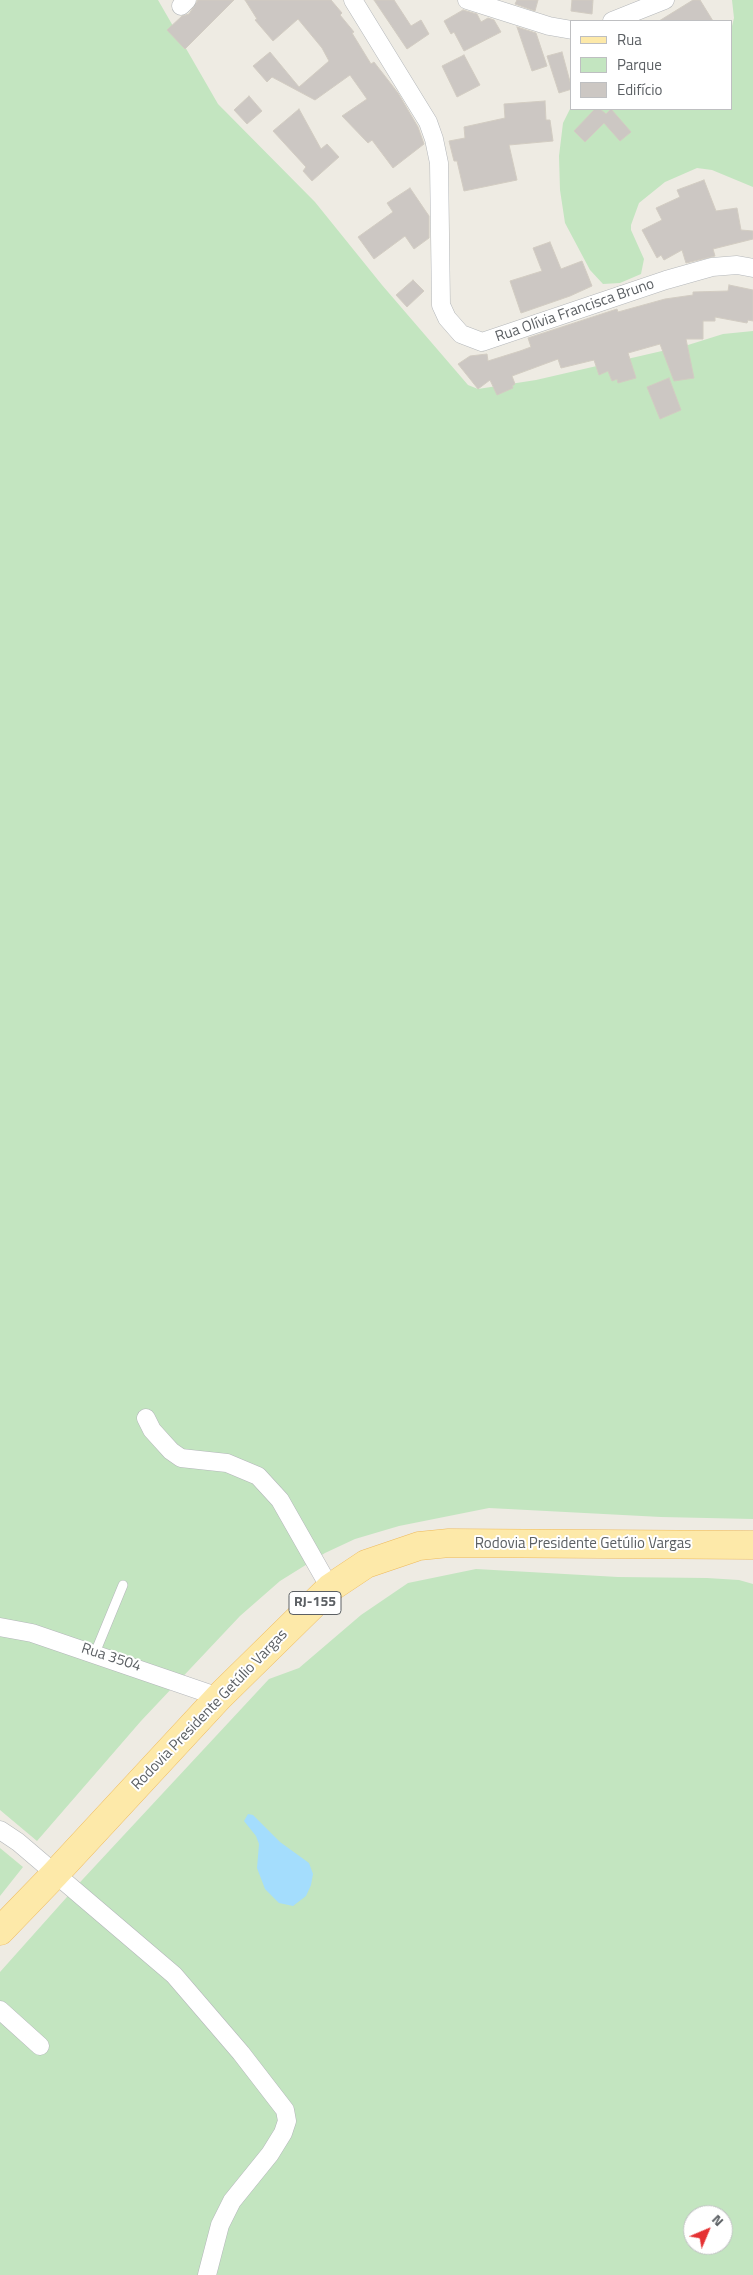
<!DOCTYPE html>
<html>
<head>
<meta charset="utf-8">
<style>
  body { margin:0 }
  #map { position:relative; width:753px; height:2275px; overflow:hidden; background:#eeebe3; font-family:"Titillium Web",sans-serif }
  canvas { display:block }
  .legend { position:absolute; left:570px; top:20px; width:162px; height:90px; box-sizing:border-box; background:#fff; border:1px solid #bebfc1; margin:0; padding:6px 9px; list-style:none; font-size:15px; color:#5c6064 }
  .legend li { display:flex; align-items:center; gap:10px; height:25px }
  .legend b { width:25px; border:1px solid #bebfc1 }
  .north { position:absolute; left:683px; top:2205px; width:50px; height:50px; box-sizing:border-box; background:#fff; border:1px solid #bebfc1; border-radius:50%; rotate:45deg; font-size:14px; font-weight:700; line-height:20px; text-align:center; color:#5c6064 }
  .north::after { content:''; display:block; margin:auto; width:18px; height:22px; background:#e53233; clip-path:polygon(50% 0,100% 100%,50% 72%,0 100%) }
</style>
</head>
<body>
<div id="map">
<canvas width="753" height="2275"></canvas>
<ul class="legend">
<li><b style="height:6px;background:#fde9a9"></b>Rua</li>
<li><b style="height:14px;background:#c3e5c0"></b>Parque</li>
<li><b style="height:14px;background:#ccc7c3"></b>Edifício</li>
</ul>
<div class="north">N</div>
</div>
<script>
const ctx = document.querySelector('canvas').getContext('2d');
ctx.lineJoin = 'round';
function paint(path, color) {
  ctx.fillStyle = color;
  ctx.fill(path, 'evenodd');
}
function toPath(rows) {
  const path = new Path2D();
  for (const r of rows) {
    path.moveTo(r[0], r[1]);
    for (let i = 2; i < r.length; i += 2) path.lineTo(r[i], r[i + 1]);
  }
  return path;
}
function strokePath(path, color, width, dash) {
  ctx.strokeStyle = color;
  ctx.lineWidth = width;
  ctx.lineCap = dash ? 'butt' : 'round';
  ctx.setLineDash(dash || []);
  ctx.stroke(path);
}
function drawText(font, color, halo, rows, align = 'center') {
  ctx.font = font + ' "Titillium Web",sans-serif';
  ctx.lineWidth = 4;
  ctx.setLineDash([]);
  ctx.textBaseline = 'middle';
  ctx.strokeStyle = halo;
  ctx.fillStyle = color;
  for (const [text, x, y, turn = 0] of rows) {
    ctx.save();
    ctx.translate(x, y);
    ctx.rotate((+turn || 0) * Math.PI / 180);
    ctx.textAlign = isNaN(turn) ? turn : align;
    if (halo) ctx.strokeText(text, 0, 0);
    ctx.fillText(text, 0, 0);
    ctx.restore();
  }
}
const green = toPath([
  [0,0,158,0,218,104,315,202,382,285,468,385,478,389,536,380,688,345,723,334,753,331,753,1519,661,1517,489,1508,399,1526,355,1539,325,1553,280,1581,240,1616,141,1721,37,1841,0,1810],
  [732,0,753,0,753,187,712,170,697,168,665,182,639,203,631,225,631,230,644,259,641,274,620,283,603,284,590,270,565,223,560,190,559,156,563,123,572,105,572,109,732,109,732,26,734,18],
  [476,1569,618,1577,707,1578,739,1580,753,1584,753,2275,0,2275,0,1972,83,1879,269,1679,299,1668,361,1615,408,1583],
  [693,2215,723,2215,723,2245,693,2245],
  [0,1848,23,1867,0,1896]
]);
const water = toPath([
  [248,1814,253,1815,280,1842,309,1863,313,1874,311,1885,306,1896,293,1906,279,1903,265,1889,257,1868,259,1844,256,1836,244,1821]
]);
const building = toPath([
  [198,0,234,0,185,49,167,30,182,16,189,14,198,0],
  [245,0,331,0,342,13,340,15,354,32,352,33,371,64,374,62,398,93,418,127,424,144,393,168,372,140,368,143,342,116,367,99,350,75,315,100,272,77,267,82,253,66,270,52,299,87,329,61,322,48,298,19,273,41,255,20,257,19,245,0],
  [374,0,394,0,411,26,421,20,429,34,407,49,374,0],
  [517,0,538,0,535,11,515,4,517,0],
  [572,0,593,0,592,14,571,11,572,0],
  [693,0,700,0,713,21,659,21,693,0],
  [463,10,477,14,481,22,488,18,494,20,501,32,464,51,454,32,451,34,444,21,463,10],
  [517,27,536,33,547,66,532,71,517,27],
  [562,52,572,89,559,93,547,56,562,52],
  [464,55,480,85,457,97,442,66,464,55],
  [249,96,262,111,247,124,234,110,249,96],
  [545,101,546,120,550,120,553,141,509,145,517,180,464,191,457,161,454,161,449,141,465,138,464,127,505,118,504,104,545,101],
  [299,109,321,149,327,144,339,157,312,181,303,171,306,167,273,131,299,109],
  [595,109,600,109,606,114,611,109,631,132,620,141,604,123,585,142,574,131,595,109],
  [704,180,716,211,737,208,741,230,753,231,753,239,713,249,715,256,686,263,682,250,664,260,661,255,657,258,642,230,662,220,656,208,680,197,677,190,704,180],
  [410,188,429,216,429,238,414,249,405,236,374,259,358,237,393,212,387,203,410,188],
  [550,242,561,269,582,261,592,286,570,296,521,313,510,281,542,271,533,248,550,242],
  [413,280,424,291,407,307,396,295,413,280],
  [729,285,753,290,753,321,748,320,747,323,715,317,715,321,703,321,703,339,686,339,694,378,674,381,660,344,628,353,636,378,618,383,617,379,612,381,608,371,599,375,594,360,561,368,558,359,512,376,515,384,512,386,513,388,497,395,490,380,478,389,458,364,470,356,487,354,488,361,520,351,531,347,528,338,617,309,618,312,665,299,693,295,693,292,728,291,729,285],
  [669,378,681,410,660,419,647,387,669,378]
]);
const service = toPath([
  [95,1653,123,1585]
]);
const minor = toPath([
  [353,0,428,122,434,139,439,163,441,305,447,318,461,334,482,342,666,280,712,267,737,265,753,268],
  [467,0,549,26,572,30],
  [181,6,187,0],
  [612,21,665,0],
  [146,1418,152,1430,161,1440,171,1451,181,1458,227,1463,258,1476,280,1500,330,1588],
  [0,1627,32,1633,219,1697],
  [0,1830,18,1842,174,1975,241,2053,285,2110,287,2121,283,2133,270,2154,232,2201,220,2225,207,2275],
  [0,2010,40,2046]
]);
const primary = toPath([
  [0,1931,55,1874,219,1697,330,1588,366,1564,419,1546,449,1543,753,1545]
]);
const shields = [
  [315,1603,52]
];
const shieldNames = [
  ["RJ-155",315,1603]
];
const streetNames = [
  ["Rua Olívia Francisca Bruno",575,311,-19],
  ["Rodovia Presidente Getúlio Vargas",583,1544],
  ["Rua 3504",111,1658,18],
  ["Rodovia Presidente Getúlio Vargas",210,1710,-46]
];
paint(green, '#c3e5c0');
paint(water, '#a4ddfd');
paint(building, '#ccc7c3');
strokePath(building, '#d2ccc2', 1);
strokePath(service, '#b4b7ba', 10);
strokePath(minor, '#b4b7ba', 19);
strokePath(primary, '#eeba5c', 29);
strokePath(service, '#fff', 9);
strokePath(minor, '#fff', 18);
strokePath(primary, '#fde9a9', 28);
for (const [x, y, w] of shields) {
  const box = new Path2D();
  box.roundRect(x - w / 2, y - 11.5, w, 23, 4);
  ctx.fillStyle = '#fff';
  ctx.fill(box);
  strokePath(box, '#5c6064', 1);
}
drawText('bold 14px', '#5c6064', null, shieldNames);
drawText('15px', '#5c6064', '#fff', streetNames);
</script>
</body>
</html>
